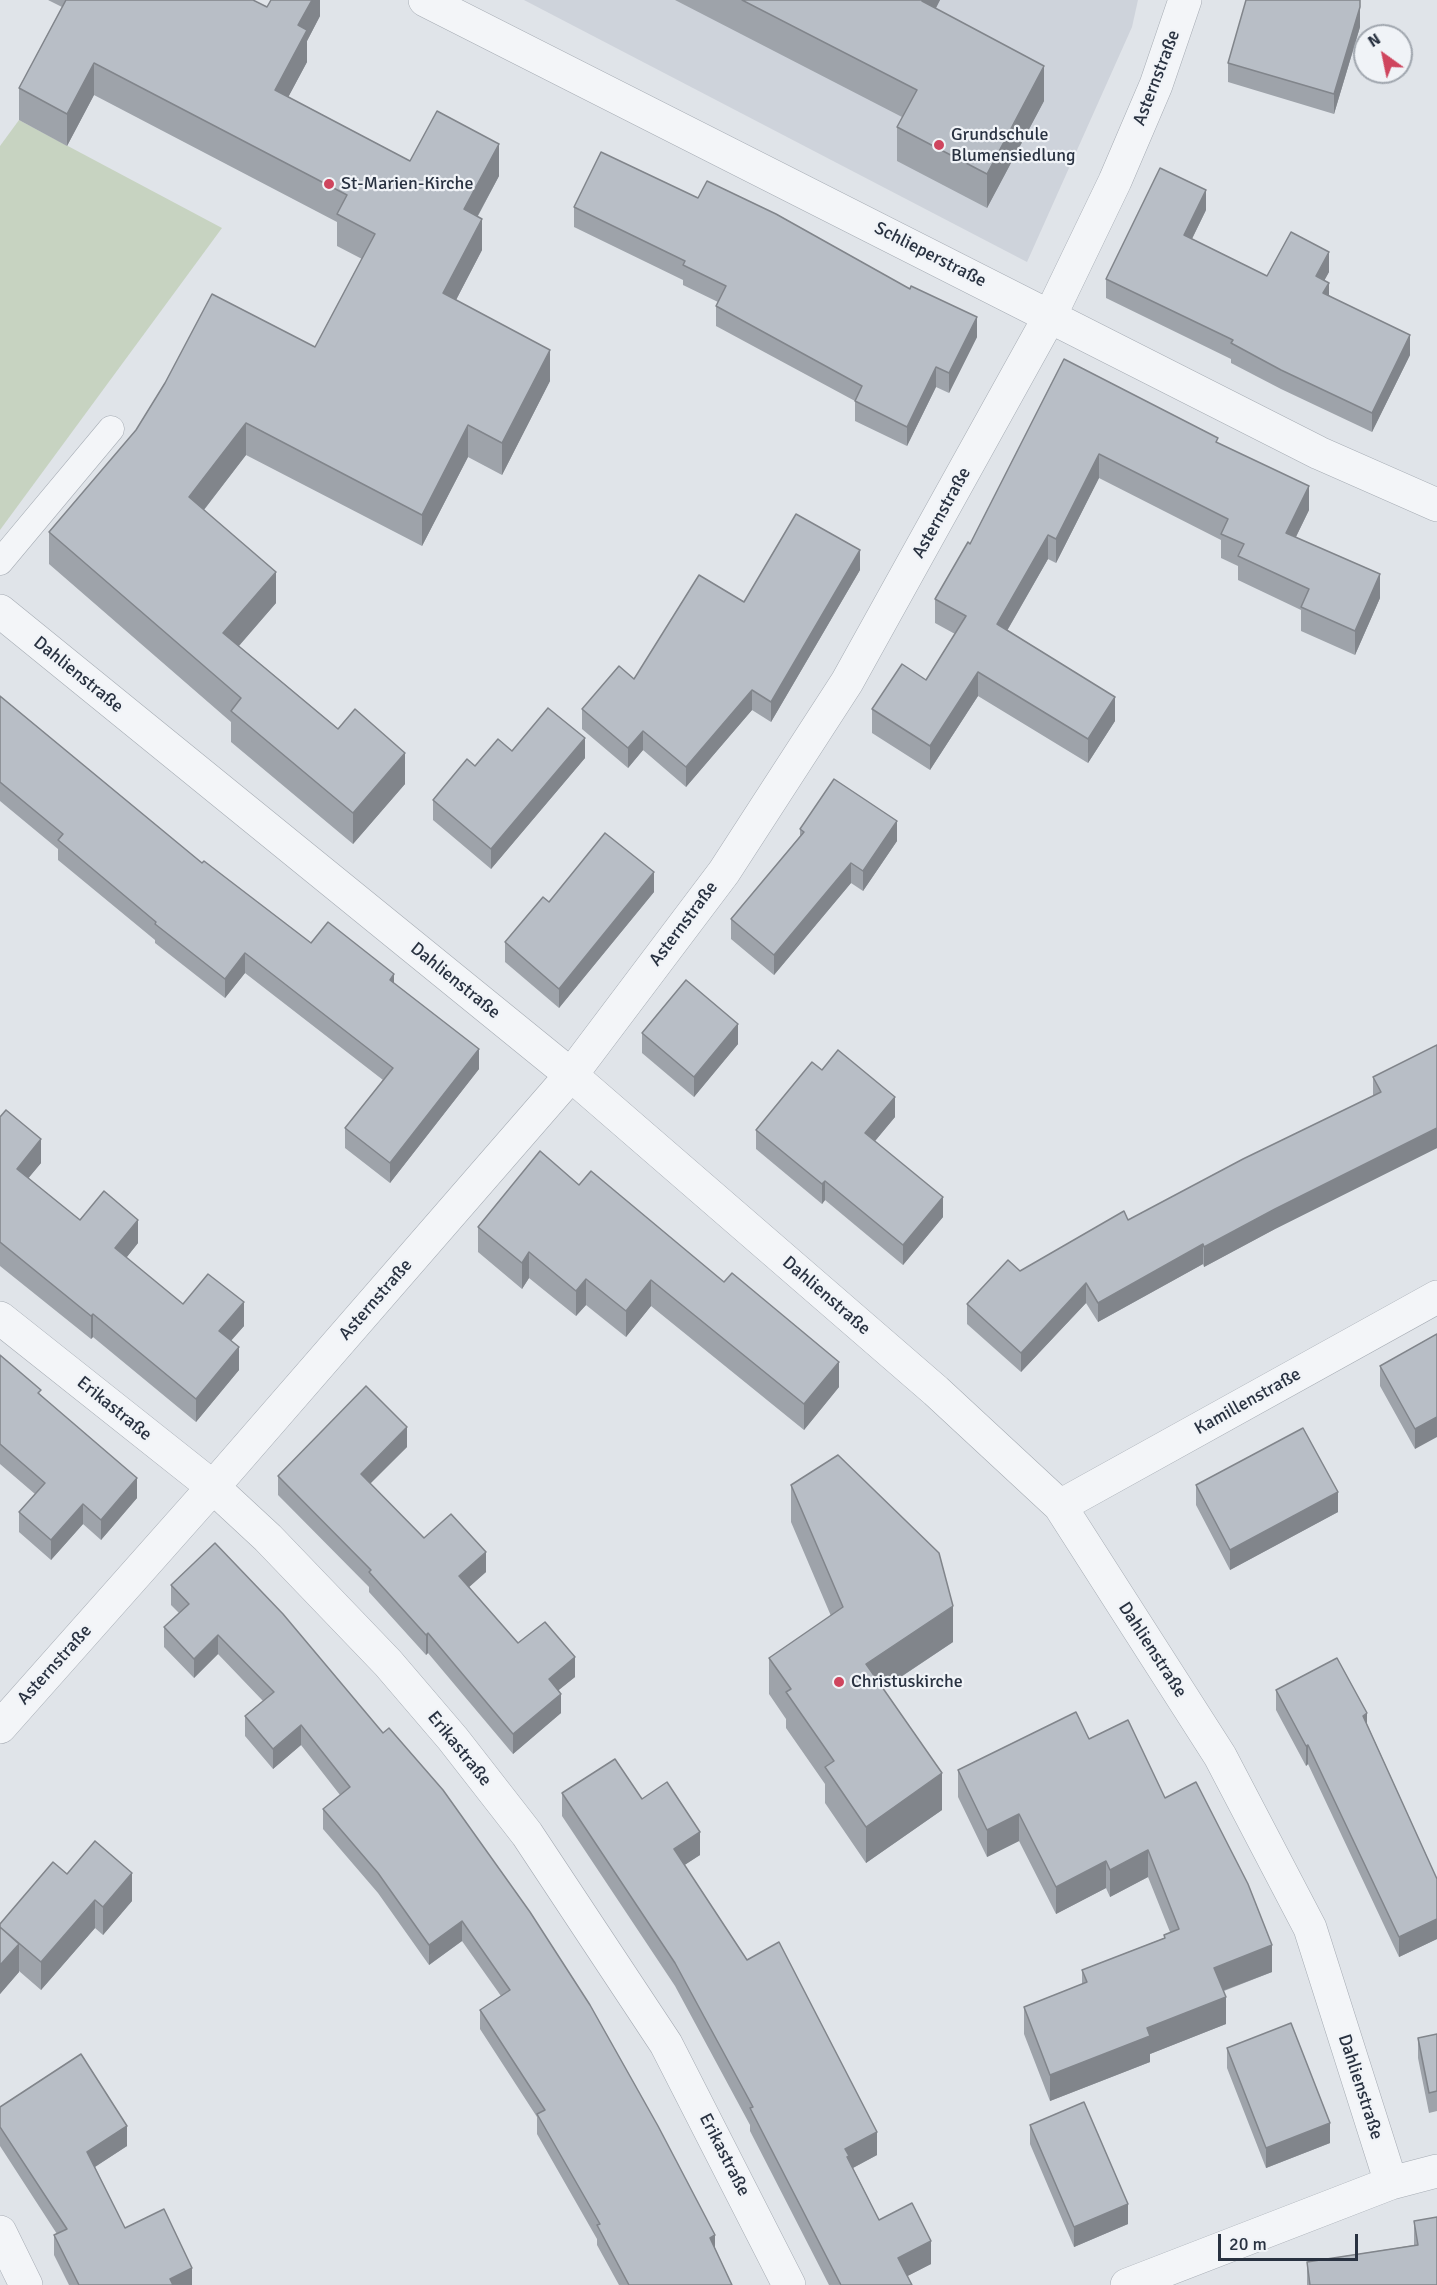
<!DOCTYPE html>
<html>
<head>
<meta charset="utf-8">
<style>
  body { margin:0 }
  #map { position:relative; width:1437px; height:2285px; overflow:hidden; background:#e0e4e9; font-family:Signika,sans-serif }
  canvas { display:block }
  .north { position:absolute; left:1353px; top:24px; width:60px; height:60px; box-sizing:border-box; background:#f0f3f7; border:2px solid #a0a6ae; border-radius:50%; rotate:327deg; font-size:16px; font-weight:700; line-height:24px; text-align:center; color:#293241 }
  .north::after { content:''; display:block; margin:auto; width:21px; height:27px; background:#cf455e; clip-path:polygon(50% 0,100% 100%,50% 72%,0 100%) }
  .scale { position:absolute; left:1218px; top:2234px; width:140px; height:27px; box-sizing:border-box; border:3px solid #293241; border-top:0; padding-left:8px; font-size:18px; line-height:21px; white-space:nowrap; color:#293241; -webkit-text-stroke:4px #f0f3f7; paint-order:stroke }
</style>
</head>
<body>
<div id="map">
<canvas width="1437" height="2285"></canvas>
<div class="north">N</div>
<div class="scale">20 m</div>
</div>
<script>
const ctx = document.querySelector('canvas').getContext('2d');
ctx.lineJoin = 'round';
function paint(path, color) {
  ctx.fillStyle = color;
  ctx.fill(path, 'evenodd');
}
function toPath(rows) {
  const path = new Path2D();
  for (const r of rows) {
    path.moveTo(r[0], r[1]);
    for (let i = 2; i < r.length; i += 2) path.lineTo(r[i], r[i + 1]);
  }
  return path;
}
function strokePath(path, color, width, dash) {
  ctx.strokeStyle = color;
  ctx.lineWidth = width;
  ctx.lineCap = dash ? 'butt' : 'round';
  ctx.setLineDash(dash || []);
  ctx.stroke(path);
}
function drawText(font, color, halo, rows, align = 'center') {
  ctx.font = font + ' Signika,sans-serif';
  ctx.lineWidth = 4.5;
  ctx.setLineDash([]);
  ctx.textBaseline = 'middle';
  ctx.strokeStyle = halo;
  ctx.fillStyle = color;
  for (const [text, x, y, turn = 0] of rows) {
    ctx.save();
    ctx.translate(x, y);
    ctx.rotate((+turn || 0) * Math.PI / 180);
    ctx.textAlign = isNaN(turn) ? turn : align;
    if (halo) ctx.strokeText(text, 0, 0);
    ctx.fillText(text, 0, 0);
    ctx.restore();
  }
}
const built = toPath([
  [524,0,1138,0,1132,27,1027,262]
]);
const green = toPath([
  [19,120,222,228,0,530,0,146]
]);
const service = toPath([
  [0,562,111,429]
]);
const minor = toPath([
  [425,0,1319,453,1437,505],
  [0,611,571,1075,936,1391,1060,1506,1220,1756,1310,1928,1391,2183],
  [0,1318,213,1487,268,1538,388,1663,453,1739,527,1834,666,2044,789,2285],
  [1060,1506,1437,1297],
  [0,1727,213,1487,571,1075,724,872,847,682,1050,316,1115,181,1156,85,1185,0],
  [0,2232,26,2285],
  [1127,2285,1391,2183,1437,2171]
]);
const wall = toPath([
  [48,0,253,0,267,7,320,0,320,16,307,41,307,62,288,97,410,161,499,176,478,216,482,250,456,300,550,381,502,475,468,457,422,546,246,455,204,510,276,603,239,646,405,784,353,844,231,742,231,722,49,564,49,532,315,347,362,259,337,246,337,222,94,95,67,146,19,120,19,88,62,7],
  [675,0,940,0,936,8,1044,101,987,208,897,161,897,127,902,117],
  [1360,27,1334,114,1228,82,1228,63],
  [574,207,977,337,949,393,936,387,907,446,855,421,855,401,716,326,716,306,718,302,683,285,683,280,574,227],
  [1206,210,1192,239,1267,276,1329,272,1324,280,1329,295,1410,355,1372,432,1281,389,1231,363,1231,359,1106,298,1106,279],
  [1064,359,1218,443,1309,510,1296,537,1380,598,1355,655,1301,631,1301,610,1238,580,1238,566,1221,558,1221,540,1099,478,1056,563,1048,559,1007,631,1115,721,1088,763,978,696,930,770,872,733,872,709,926,680,955,634,935,623,935,599,970,544],
  [860,570,771,722,752,710,686,787,643,750,628,768,582,729,582,709,634,679,744,602],
  [0,696,202,863,311,943,394,984,479,1069,390,1183,345,1148,345,1128,383,1080,245,973,225,998,155,943,155,940,58,860,58,849,0,801],
  [512,751,585,758,491,869,433,820,433,800],
  [800,829,897,841,863,891,851,883,774,975,731,939,731,919,800,836],
  [654,892,559,1008,505,962,505,942,549,902],
  [642,1033,738,1044,694,1097,642,1053],
  [1437,1045,1437,1148,1275,1229,1204,1267,1203,1264,1098,1322,1086,1303,1021,1372,967,1324,967,1304,1020,1271,1128,1220,1373,1096,1373,1077],
  [822,1070,895,1117,875,1141,943,1217,903,1265,825,1200,822,1204,756,1149,756,1130],
  [0,1117,41,1163,28,1178,80,1220,138,1243,126,1258,183,1304,244,1326,231,1341,239,1370,196,1422,93,1337,91,1339,0,1266],
  [579,1185,839,1387,804,1430,651,1306,626,1337,586,1305,576,1316,529,1278,522,1289,478,1252,478,1227],
  [1437,1334,1415,1449,1380,1386,1380,1366],
  [0,1355,41,1395,137,1498,101,1540,83,1524,51,1560,19,1532,19,1512,35,1494,0,1464],
  [407,1447,370,1483,424,1538,486,1572,469,1587,518,1643,575,1677,558,1690,561,1713,513,1754,428,1653,426,1655,369,1592,369,1587,278,1495,278,1476],
  [791,1485,953,1642,883,1689,942,1810,866,1863,825,1803,825,1784,786,1728,786,1719,769,1694,769,1658,831,1616,791,1522],
  [1196,1485,1338,1512,1230,1570,1196,1505],
  [215,1543,715,2248,732,2285,619,2285,597,2245,597,2239,537,2134,537,2117,480,2029,480,2010,501,1996,462,1941,429,1965,378,1893,323,1829,323,1809,340,1795,301,1745,273,1769,245,1736,245,1716,263,1701,218,1654,194,1678,164,1647,164,1627,179,1613,171,1605,171,1585],
  [1276,1690,1367,1724,1437,1879,1437,1939,1399,1957,1308,1764,1306,1766,1276,1710],
  [1089,1739,1165,1798,1272,1972,1224,1991,1226,2024,1150,2054,1150,2062,1050,2101,1024,2034,1024,2007,1082,1984,1082,1970,1164,1938,1164,1935,1170,1932,1148,1877,1110,1897,1106,1888,1056,1914,1019,1841,987,1857,958,1797,958,1770],
  [562,1793,642,1799,700,1855,684,1865,877,2155,853,2168,879,2220,931,2264,907,2276,912,2285,829,2285,750,2131,750,2125,675,1986,562,1816],
  [67,1874,132,1901,103,1935,95,1928,41,1990,19,1971,19,1972,0,1994,0,1924],
  [1437,2034,1437,2111,1429,2113,1418,2058,1418,2038],
  [1227,2048,1330,2143,1266,2168,1227,2068],
  [0,2107,127,2146,95,2167,125,2228,192,2285,69,2285,54,2255,54,2235,57,2234,0,2146],
  [1030,2125,1128,2224,1074,2247,1030,2144],
  [1414,2221,1437,2285,1307,2285,1307,2262,1414,2245]
]);
const shadedWall = toPath([
  [312,0,320,0,320,16,307,41,307,62,275,122,275,90,298,25],
  [922,0,940,0,922,35],
  [1360,7,1360,27,1334,114,1334,94],
  [94,63,94,95,67,146,67,114],
  [1044,66,1044,101,987,208,987,174],
  [499,144,499,176,464,241,464,209],
  [1206,190,1206,210,1184,255,1184,235],
  [482,219,482,250,443,325,443,293],
  [1329,252,1329,272,1316,296,1316,276],
  [1329,283,1329,302,1323,293],
  [977,317,977,337,949,393,949,373],
  [1410,335,1410,355,1372,432,1372,413],
  [550,350,550,381,502,475,502,443],
  [936,367,936,387,907,446,907,427],
  [246,423,246,455,189,529,189,497],
  [468,425,468,457,422,546,422,515],
  [1099,454,1099,478,1056,563,1056,539],
  [1309,486,1309,510,1286,557,1286,533],
  [1048,535,1048,559,997,648,997,624],
  [860,550,860,570,771,722,771,702],
  [276,572,276,603,223,664,223,633],
  [1380,574,1380,598,1355,655,1355,631],
  [978,672,978,696,930,770,930,746],
  [752,690,752,710,686,787,686,767],
  [1115,697,1115,721,1088,763,1088,739],
  [643,731,643,750,628,768,628,748],
  [585,738,585,758,491,869,491,849],
  [405,753,405,784,353,844,353,813],
  [897,821,897,841,863,891,863,871],
  [851,863,851,883,774,975,774,955],
  [654,872,654,892,559,1008,559,989],
  [245,953,245,973,225,998,225,979],
  [394,974,394,994,390,980],
  [738,1024,738,1044,694,1097,694,1077],
  [479,1049,479,1069,390,1183,390,1163],
  [895,1097,895,1117,865,1153,865,1133],
  [1437,1128,1437,1148,1275,1229,1204,1267,1204,1247,1275,1209],
  [41,1139,41,1163,17,1192,17,1169],
  [825,1181,825,1200,822,1204,822,1184],
  [943,1197,943,1217,903,1265,903,1245],
  [138,1220,138,1243,115,1272,115,1248],
  [1203,1244,1203,1264,1098,1322,1098,1303],
  [529,1252,529,1278,522,1289,522,1263],
  [586,1279,586,1305,576,1316,576,1291],
  [651,1280,651,1306,626,1337,626,1311],
  [1086,1283,1086,1303,1021,1372,1021,1353],
  [244,1302,244,1326,219,1354,219,1331],
  [93,1314,93,1337,91,1339,91,1316],
  [239,1347,239,1370,196,1422,196,1399],
  [839,1362,839,1387,804,1430,804,1404],
  [1437,1417,1437,1437,1415,1449,1415,1429],
  [407,1427,407,1447,361,1493,361,1474],
  [137,1478,137,1498,101,1540,101,1520],
  [1338,1492,1338,1512,1230,1570,1230,1550],
  [83,1504,83,1524,51,1560,51,1540],
  [486,1552,486,1572,459,1596,459,1576],
  [953,1606,953,1642,866,1700,866,1664],
  [428,1633,428,1653,426,1655,426,1635],
  [218,1635,218,1654,194,1678,194,1659],
  [575,1657,575,1677,549,1698,549,1679],
  [561,1694,561,1713,513,1754,513,1734],
  [1367,1713,1367,1733,1363,1716],
  [301,1725,301,1745,273,1769,273,1749],
  [1308,1745,1308,1764,1306,1766,1306,1746],
  [942,1773,942,1810,866,1863,866,1827],
  [1019,1814,1019,1841,987,1857,987,1830],
  [700,1832,700,1855,674,1872,674,1849],
  [1148,1850,1148,1877,1110,1897,1110,1870],
  [1106,1861,1106,1888,1056,1914,1056,1887],
  [132,1873,132,1901,103,1935,103,1907],
  [95,1900,95,1928,41,1990,41,1962],
  [1437,1919,1437,1939,1399,1957,1399,1937],
  [462,1921,462,1941,429,1965,429,1945],
  [19,1944,19,1972,0,1994,0,1965],
  [1272,1945,1272,1972,1214,1994,1214,1968],
  [1226,1997,1226,2024,1150,2054,1150,2062,1050,2101,1050,2075,1147,2028],
  [1330,2123,1330,2143,1266,2168,1266,2148],
  [127,2126,127,2146,87,2172,87,2152],
  [877,2132,877,2155,849,2170,845,2149],
  [1128,2204,1128,2224,1074,2247,1074,2227],
  [715,2235,715,2255,710,2238],
  [931,2241,931,2264,898,2281,898,2258],
  [192,2268,192,2285,170,2285,170,2279]
]);
const building = toPath([
  [66,0,253,0,267,7,271,0,312,0,298,25,307,30,275,90,410,161,437,111,499,144,464,209,482,219,443,293,550,350,502,443,468,425,422,515,246,423,189,497,276,572,223,633,338,729,355,709,405,753,353,813,231,711,241,698,49,532,136,430,165,383,212,294,315,347,375,234,337,214,347,195,94,63,67,114,19,88,66,0],
  [742,0,922,0,922,1,1044,66,987,174,897,127,917,90,742,0],
  [1246,0,1360,0,1360,7,1334,94,1228,63,1246,0],
  [601,152,698,198,707,181,776,214,910,289,911,286,977,317,949,373,936,367,907,427,855,401,862,386,716,306,726,286,683,265,685,261,574,207,601,152],
  [1160,168,1206,190,1184,235,1267,276,1291,232,1329,252,1316,276,1329,283,1323,293,1410,335,1372,413,1281,370,1231,343,1233,340,1106,279,1160,168],
  [1064,359,1218,438,1216,442,1309,486,1286,533,1380,574,1355,631,1301,607,1309,589,1238,556,1244,544,1221,534,1228,519,1099,454,1056,539,1048,535,997,624,1115,697,1088,739,978,672,930,746,872,709,902,664,926,680,966,616,935,599,968,542,970,544,1064,359],
  [796,514,860,550,771,702,752,690,686,767,643,731,628,748,582,709,619,666,634,679,699,575,744,602,796,514],
  [0,696,202,863,204,861,311,943,328,922,394,974,390,980,479,1049,390,1163,345,1128,393,1068,245,953,225,979,155,924,156,922,58,840,63,834,0,782,0,696],
  [548,708,585,738,491,849,433,800,467,759,475,766,498,739,512,751,548,708],
  [834,779,897,821,863,871,851,863,774,955,731,919,804,832,800,829,834,779],
  [605,833,654,872,559,989,505,942,543,897,549,902,605,833],
  [686,980,738,1024,694,1077,642,1033,686,980],
  [1437,1045,1437,1128,1275,1209,1204,1247,1203,1244,1098,1303,1086,1283,1021,1353,967,1304,1008,1260,1020,1271,1124,1211,1128,1220,1243,1159,1381,1092,1373,1077,1437,1045],
  [838,1050,895,1097,865,1133,943,1197,903,1245,825,1181,822,1184,756,1130,812,1062,822,1070,838,1050],
  [6,1110,41,1139,17,1169,80,1220,104,1191,138,1220,115,1248,183,1304,208,1274,244,1302,219,1331,239,1347,196,1399,93,1314,91,1316,0,1242,0,1117,6,1110],
  [540,1151,579,1185,591,1171,724,1282,732,1273,839,1362,804,1404,651,1280,626,1311,586,1279,576,1291,529,1252,522,1263,478,1227,540,1151],
  [1437,1334,1437,1417,1415,1429,1380,1366,1437,1334],
  [0,1355,41,1390,38,1393,137,1478,101,1520,83,1504,51,1540,19,1512,45,1483,0,1444,0,1355],
  [366,1386,407,1427,361,1474,424,1538,451,1514,486,1552,459,1576,518,1643,545,1622,575,1657,549,1679,561,1694,513,1734,428,1633,426,1635,369,1572,371,1570,278,1476,366,1386],
  [1303,1428,1338,1492,1230,1550,1196,1485,1303,1428],
  [838,1455,939,1553,953,1606,866,1664,942,1773,866,1827,825,1767,834,1761,786,1692,791,1689,769,1658,843,1607,791,1485,838,1455],
  [215,1543,283,1614,383,1733,389,1728,443,1790,530,1912,590,2005,658,2126,715,2235,710,2238,732,2285,629,2285,597,2225,600,2224,537,2114,545,2110,480,2010,510,1990,462,1921,429,1945,378,1873,323,1809,350,1787,301,1725,273,1749,245,1716,274,1692,218,1635,194,1659,164,1627,189,1604,171,1585,215,1543],
  [1337,1658,1367,1713,1363,1716,1437,1879,1437,1919,1399,1937,1308,1745,1306,1746,1276,1690,1337,1658],
  [1076,1712,1089,1739,1128,1720,1165,1798,1196,1782,1248,1884,1272,1945,1214,1968,1226,1997,1147,2028,1150,2036,1050,2075,1024,2007,1087,1982,1082,1970,1165,1938,1164,1935,1179,1929,1148,1850,1110,1870,1106,1861,1056,1887,1019,1814,987,1830,958,1770,1076,1712],
  [615,1759,642,1799,667,1782,700,1832,674,1849,747,1960,779,1942,877,2132,845,2149,849,2156,847,2157,879,2220,912,2203,931,2241,898,2258,912,2285,841,2285,750,2108,753,2107,675,1963,562,1793,615,1759],
  [95,1841,132,1873,103,1907,95,1900,41,1962,0,1927,0,1924,53,1862,67,1874,95,1841],
  [0,1927,19,1944,0,1965,0,1927],
  [1291,2023,1330,2123,1266,2148,1227,2048,1291,2023],
  [1437,2034,1437,2091,1429,2093,1418,2038,1437,2034],
  [81,2054,127,2126,87,2152,125,2228,164,2209,192,2268,170,2279,173,2285,79,2285,54,2235,67,2229,0,2127,0,2107,81,2054],
  [1084,2102,1128,2204,1074,2227,1030,2125,1084,2102],
  [1437,2217,1437,2285,1310,2285,1307,2262,1418,2245,1414,2221,1437,2217]
]);
const markers = [
  [939,145,6,"#cf455e"],
  [329,184,6,"#cf455e"],
  [839,1682,6,"#cf455e"]
];
const streetNames = [
  ["Asternstraße",1157,78,-69],
  ["Schlieperstraße",930,255,27],
  ["Asternstraße",942,513,-61],
  ["Dahlienstraße",78,675,39],
  ["Asternstraße",684,924,-53],
  ["Dahlienstraße",455,981,39],
  ["Dahlienstraße",826,1296,41],
  ["Asternstraße",376,1300,-49],
  ["Kamillenstraße",1248,1402,-29],
  ["Erikastraße",114,1409,39],
  ["Dahlienstraße",1152,1650,57],
  ["Asternstraße",55,1665,-48],
  ["Erikastraße",459,1749,51],
  ["Dahlienstraße",1360,2087,72],
  ["Erikastraße",724,2155,63]
];
const poiNames = [
  ["Grundschule",951,135],
  ["Blumensiedlung",951,156],
  ["St-Marien-Kirche",341,184],
  ["Christuskirche",851,1682]
];
paint(built, '#ced3db');
paint(green, '#c7d3c1');
strokePath(service, '#a5abb3', 27);
strokePath(minor, '#a5abb3', 34);
strokePath(service, '#f3f5f8', 26);
strokePath(minor, '#f3f5f8', 33);
paint(wall, '#9ea3aa');
paint(shadedWall, '#81858b');
paint(building, '#b8bec6');
strokePath(building, '#81858b', 1.5);
for (const [x, y, r, color] of markers) {
  const dot = new Path2D();
  dot.arc(x, y, r, 0, 2 * Math.PI);
  ctx.fillStyle = color;
  ctx.fill(dot);
  strokePath(dot, '#f0f3f7', 2);
}
drawText('18px', '#293241', '#f0f3f7', streetNames);
drawText('18px', '#293241', '#f0f3f7', poiNames, 'left');
</script>
</body>
</html>
